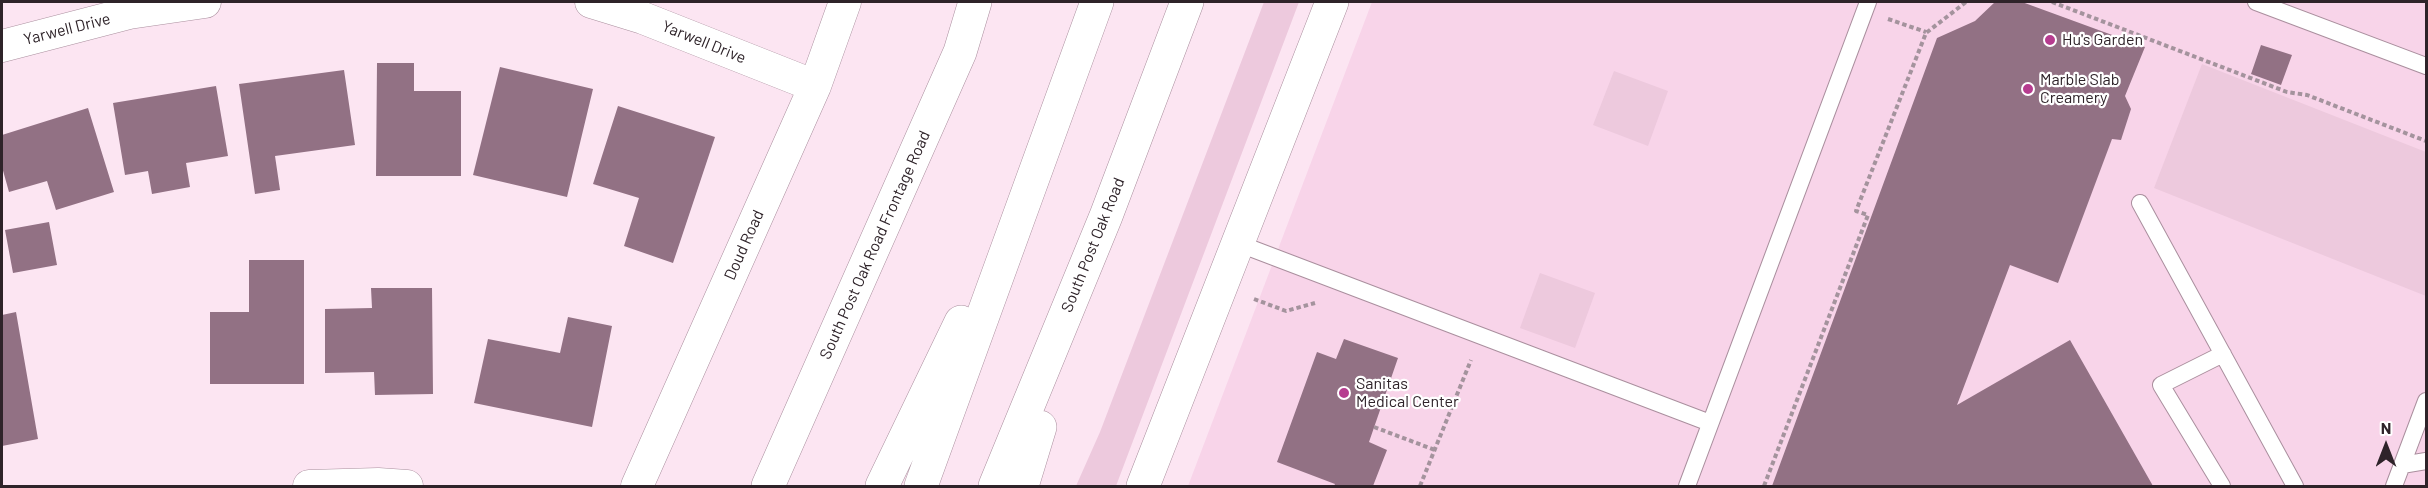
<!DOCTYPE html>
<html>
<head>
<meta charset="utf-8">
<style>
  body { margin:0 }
  #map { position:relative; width:2428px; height:488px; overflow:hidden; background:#fce5f2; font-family:Barlow,sans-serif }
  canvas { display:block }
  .frame { position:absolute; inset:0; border:3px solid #2e2329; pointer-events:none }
  .north { position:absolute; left:2356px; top:416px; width:60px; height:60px; -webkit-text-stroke:4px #fff; paint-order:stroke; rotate:0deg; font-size:16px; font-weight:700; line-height:24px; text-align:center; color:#2e2329 }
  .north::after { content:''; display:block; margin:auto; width:21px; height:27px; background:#2e2329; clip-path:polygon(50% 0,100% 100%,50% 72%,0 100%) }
</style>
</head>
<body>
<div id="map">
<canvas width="2428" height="488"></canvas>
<div class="frame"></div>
<div class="north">N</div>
</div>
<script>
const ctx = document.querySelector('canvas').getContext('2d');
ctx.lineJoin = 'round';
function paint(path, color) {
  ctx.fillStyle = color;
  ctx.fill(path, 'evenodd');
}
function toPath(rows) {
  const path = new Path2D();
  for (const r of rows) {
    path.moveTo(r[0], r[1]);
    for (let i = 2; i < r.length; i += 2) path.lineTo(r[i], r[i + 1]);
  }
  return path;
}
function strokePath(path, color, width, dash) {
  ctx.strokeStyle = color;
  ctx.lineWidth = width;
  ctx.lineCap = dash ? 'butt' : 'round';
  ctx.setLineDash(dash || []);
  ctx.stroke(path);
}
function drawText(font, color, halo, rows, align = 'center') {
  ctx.font = font + ' Barlow,sans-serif';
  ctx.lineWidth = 4.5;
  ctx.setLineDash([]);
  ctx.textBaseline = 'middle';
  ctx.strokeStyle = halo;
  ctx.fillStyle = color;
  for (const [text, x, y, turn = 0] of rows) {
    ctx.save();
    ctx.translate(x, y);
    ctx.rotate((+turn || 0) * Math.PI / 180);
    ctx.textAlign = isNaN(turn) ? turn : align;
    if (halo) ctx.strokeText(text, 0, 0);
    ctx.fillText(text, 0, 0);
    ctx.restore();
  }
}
const built = toPath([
  [1372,2,2426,2,2426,486,1188,486]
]);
const green = toPath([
  [1264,2,1299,2,1119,478,1116,486,1076,486,1100,432],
  [2202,64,2426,152,2426,296,2154,188],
  [1614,71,1668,91,1648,146,1593,125],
  [1540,273,1595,293,1575,348,1520,328]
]);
const building = toPath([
  [1995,2,2022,2,2145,47,2125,96,2131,109,2121,140,2112,139,2058,283,2010,265,1957,405,2070,340,2153,486,1772,486,1937,38,1975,21],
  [2261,45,2292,55,2281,85,2251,74],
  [377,63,414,63,414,91,461,91,461,176,376,176],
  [500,67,593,89,567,197,473,175],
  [344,70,355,145,275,156,280,190,255,194,239,84],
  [216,86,228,156,186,163,190,187,152,194,148,171,125,175,113,103],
  [618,106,715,137,673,263,624,246,639,198,593,184],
  [88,108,114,192,56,210,47,181,9,192,2,167,2,135],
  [49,222,57,265,13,273,5,230],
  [249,260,304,260,304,384,210,384,210,312,249,312],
  [371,288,432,288,433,394,375,395,374,372,325,373,325,309,372,308],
  [16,312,38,439,2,446,2,315],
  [568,317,612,326,592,427,474,403,488,339,560,353],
  [1344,339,1398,358,1369,442,1387,450,1373,486,1334,486,1335,484,1277,462,1317,352,1336,359]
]);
const path = toPath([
  [2052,2,2287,92,2307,95,2426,141],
  [1888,19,1926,32],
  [1254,299,1286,311,1315,303],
  [1374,427,1435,450],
  [1420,486,1471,360],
  [1764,486,1868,215,1856,211,1926,33,1966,2]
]);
const service = toPath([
  [2256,2,2426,66],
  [2140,203,2295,486],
  [1237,243,1710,423],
  [2402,465,2426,461],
  [1687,486,1868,2],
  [2222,486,2161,385,2223,354],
  [2394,486,2426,401]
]);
const minor = toPath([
  [591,2,643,18,815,86],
  [2,46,129,13,205,2],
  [309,486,378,484,407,486],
  [637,486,815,86,845,2]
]);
const secondary = toPath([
  [768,486,960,52,975,2],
  [1143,486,1332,2]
]);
const motorway = toPath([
  [882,486,961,322],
  [921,486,1097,2],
  [995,486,1106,216,1187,2],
  [1022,486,1040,427]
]);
const markers = [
  [2050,40,6,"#b63c8f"],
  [2028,89,6,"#b63c8f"],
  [1344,393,6,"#b63c8f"]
];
const streetNames = [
  ["Yarwell Drive",67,29,-14],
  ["Yarwell Drive",704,42,22],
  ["Doud Road",744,245,-66],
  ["South Post Oak Road Frontage Road",875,245,-66],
  ["South Post Oak Road",1093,245,-68]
];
const poiNames = [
  ["Hu's Garden",2062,40],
  ["Marble Slab",2040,80],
  ["Creamery",2040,98],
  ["Sanitas",1356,384],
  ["Medical Center",1356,402]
];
paint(built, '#f8d4e9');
paint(green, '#edc9dd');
paint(building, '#927184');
strokePath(service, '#aa8f9e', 18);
strokePath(minor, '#aa8f9e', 33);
strokePath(secondary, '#aa8f9e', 34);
strokePath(motorway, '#aa8f9e', 34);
strokePath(path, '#a4939d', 4, [4.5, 3]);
strokePath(service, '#fff', 16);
strokePath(minor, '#fff', 32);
strokePath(secondary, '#fff', 33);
strokePath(motorway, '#fff', 33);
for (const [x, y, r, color] of markers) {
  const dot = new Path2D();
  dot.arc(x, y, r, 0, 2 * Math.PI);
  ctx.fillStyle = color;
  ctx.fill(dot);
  strokePath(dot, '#fff', 2);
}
drawText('16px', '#2e2329', '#fff', streetNames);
drawText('16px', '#2e2329', '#fff', poiNames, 'left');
</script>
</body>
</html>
